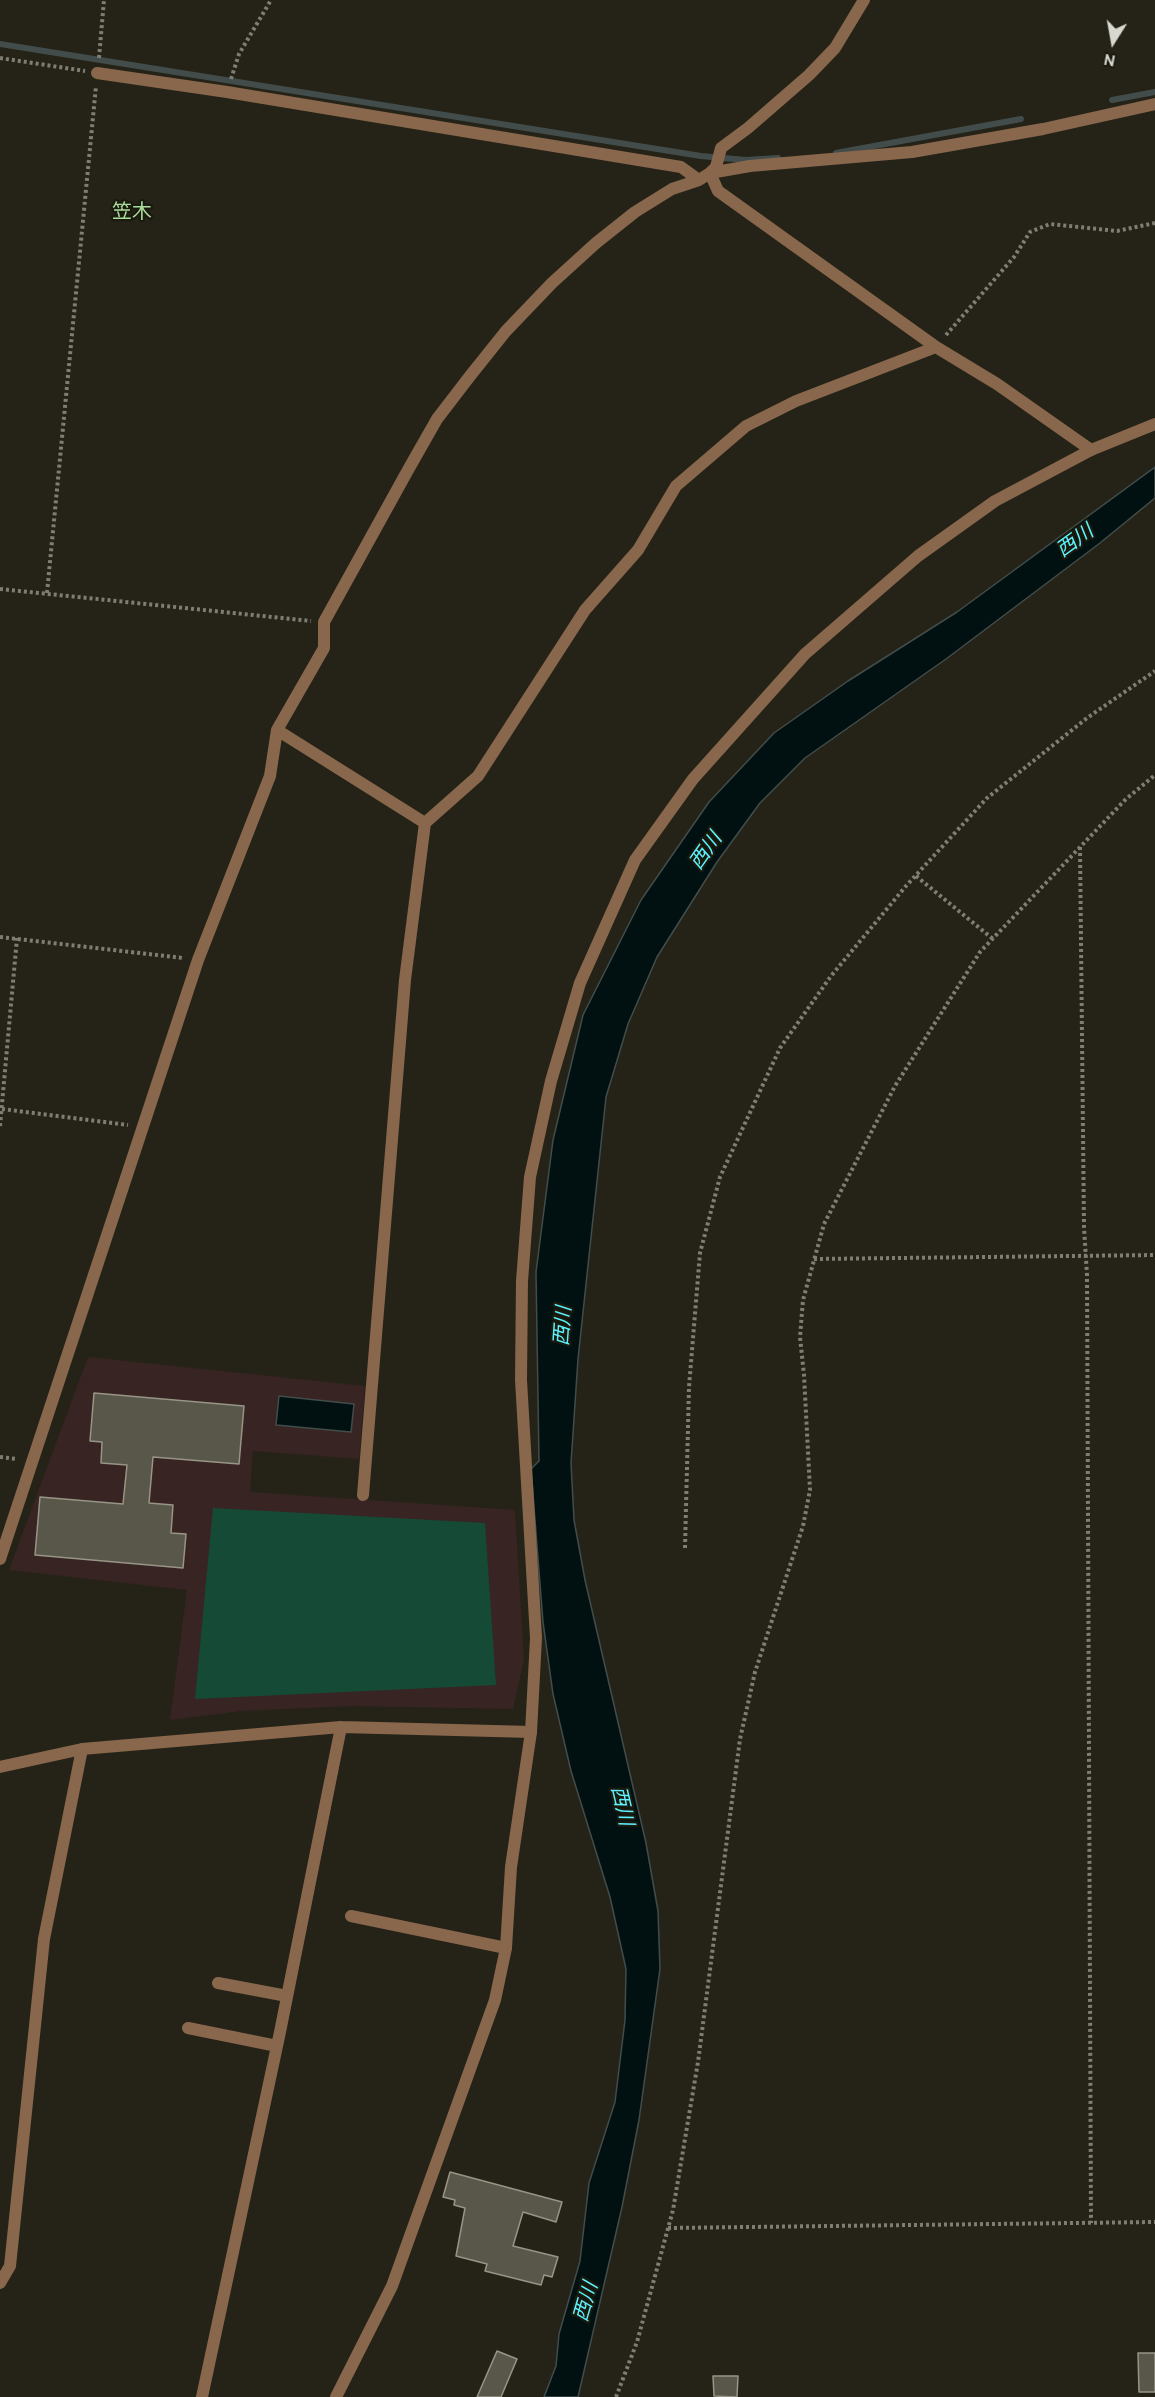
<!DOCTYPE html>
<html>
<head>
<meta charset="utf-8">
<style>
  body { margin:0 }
  #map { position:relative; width:1155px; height:2397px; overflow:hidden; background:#252317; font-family:Cabin,sans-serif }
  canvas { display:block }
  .north { position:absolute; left:1083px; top:12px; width:60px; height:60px; -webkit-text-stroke:4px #1b1a0e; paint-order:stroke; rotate:191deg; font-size:16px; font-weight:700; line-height:24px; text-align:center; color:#d9d8d0 }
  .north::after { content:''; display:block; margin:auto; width:21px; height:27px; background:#d9d8d0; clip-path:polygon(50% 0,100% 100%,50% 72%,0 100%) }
</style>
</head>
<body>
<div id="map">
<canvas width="1155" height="2397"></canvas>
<div class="north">N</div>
</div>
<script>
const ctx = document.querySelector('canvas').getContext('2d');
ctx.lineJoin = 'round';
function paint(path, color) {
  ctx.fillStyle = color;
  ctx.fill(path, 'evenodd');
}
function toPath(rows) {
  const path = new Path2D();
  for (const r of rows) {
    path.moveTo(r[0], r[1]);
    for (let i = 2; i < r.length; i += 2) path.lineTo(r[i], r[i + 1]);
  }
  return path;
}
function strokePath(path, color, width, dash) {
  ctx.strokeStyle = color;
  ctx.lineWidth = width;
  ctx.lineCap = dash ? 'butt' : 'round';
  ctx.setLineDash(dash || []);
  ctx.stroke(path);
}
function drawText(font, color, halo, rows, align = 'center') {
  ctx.font = font + ' Cabin,"Noto Sans JP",sans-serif';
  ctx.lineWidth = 4.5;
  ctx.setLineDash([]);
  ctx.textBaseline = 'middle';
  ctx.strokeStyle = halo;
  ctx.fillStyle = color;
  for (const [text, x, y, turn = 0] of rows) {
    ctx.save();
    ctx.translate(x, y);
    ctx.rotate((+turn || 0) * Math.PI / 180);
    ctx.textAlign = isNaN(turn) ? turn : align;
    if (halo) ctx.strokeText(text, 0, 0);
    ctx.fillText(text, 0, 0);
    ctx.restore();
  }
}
const education = toPath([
  [88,1357,365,1386,359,1459,253,1451,250,1492,515,1510,524,1660,513,1709,351,1706,241,1711,170,1720,187,1590,9,1570]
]);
const green = toPath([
  [213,1508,485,1523,496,1685,195,1699]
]);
const water = toPath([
  [1155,467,1155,498,1100,543,946,659,805,758,760,803,717,862,657,957,628,1024,606,1097,578,1359,571,1463,574,1520,585,1580,646,1843,658,1911,660,1969,639,2120,622,2207,578,2397,544,2397,556,2366,559,2334,580,2261,589,2183,615,2102,625,2020,626,1969,610,1897,571,1771,553,1694,543,1622,531,1469,539,1461,536,1272,553,1140,583,1015,641,900,709,802,774,733,848,681,957,612,1155,467],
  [279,1396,354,1404,351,1432,276,1425,279,1396]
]);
const stream = toPath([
  [0,44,701,156,746,160,778,158],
  [1112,100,1155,92],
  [836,153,1021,119]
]);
const building = toPath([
  [94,1393,244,1406,239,1464,153,1457,149,1503,173,1505,171,1533,186,1534,183,1568,35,1555,40,1497,123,1504,127,1465,101,1463,102,1442,90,1441,94,1393],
  [450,2172,562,2202,556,2222,523,2212,513,2246,558,2257,552,2277,544,2275,541,2285,485,2271,487,2264,456,2256,465,2208,454,2205,455,2200,443,2197,450,2172],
  [497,2351,517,2359,501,2397,477,2397,497,2351],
  [1138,2353,1155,2353,1155,2392,1139,2392,1138,2353],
  [713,2376,738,2376,737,2397,714,2396,713,2376]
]);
const path = toPath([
  [0,58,85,71],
  [99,58,104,0],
  [231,79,239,54,271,0],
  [946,335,1014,257,1030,232,1050,224,1117,231,1155,223],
  [0,589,311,621],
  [47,593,96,86],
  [1080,847,1084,1227,1087,1275,1091,2223],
  [916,876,993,939],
  [0,937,183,958],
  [2,1109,128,1125],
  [0,1126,17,938],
  [814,1259,1155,1255],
  [0,1457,17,1459],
  [685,1548,689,1387,700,1253,720,1177,780,1048,831,976,906,886,987,798,1087,718,1155,671],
  [668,2228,1155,2222],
  [616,2397,637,2342,673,2210,698,2062,740,1739,755,1672,803,1526,810,1490,804,1375,800,1337,803,1300,824,1224,895,1086,980,952,1125,800,1155,775]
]);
const minor = toPath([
  [97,73,227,92,681,167,699,180],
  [710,173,718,191,936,347,997,384,1091,450],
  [710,173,750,166,912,152,1043,129,1155,104],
  [277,730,425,823],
  [363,1495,405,980,425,823,478,776,585,610,638,550,676,486,746,426,796,401,936,347],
  [0,1559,198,960,270,776,277,730,324,648,324,622,408,470,437,419,470,376,506,331,552,283,596,243,635,212,672,189,699,180,710,173,716,167,721,148,748,128,809,75,835,48,864,0],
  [0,1767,82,1749,341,1727,531,1732],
  [351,1916,506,1948],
  [218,1983,287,1996],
  [188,2028,277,2046],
  [0,2283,10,2266,44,1939,82,1749],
  [202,2397,280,2032,341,1727]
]);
const tertiary = toPath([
  [336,2397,392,2286,495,2000,506,1948,511,1867,531,1732,536,1638,521,1380,522,1281,530,1177,551,1081,580,983,635,860,693,779,805,654,918,556,995,501,1091,450,1155,424]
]);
const neighbourhoodNames = [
  ["笠木",132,212]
];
const waterNames = [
  ["西川",1075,541,-36],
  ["西川",706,851,-55],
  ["西川",563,1326,-86],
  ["西川",622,1806,77],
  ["西川",586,2302,-74]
];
paint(education, '#382423');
paint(green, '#154b36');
paint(water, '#011112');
strokePath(water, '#424d4b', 1.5);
strokePath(stream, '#424d4b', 6);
paint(building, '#595749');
strokePath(building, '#979586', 1.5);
strokePath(path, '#7f7e74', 4, [3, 3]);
strokePath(minor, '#88674c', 12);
strokePath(tertiary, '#88674c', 12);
drawText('20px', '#a9db9c', '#1b1a0e', neighbourhoodNames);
drawText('italic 20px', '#5cf2ff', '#1b1a0e', waterNames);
</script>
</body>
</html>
